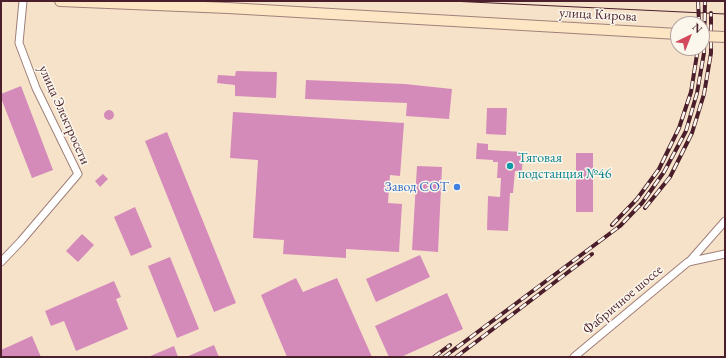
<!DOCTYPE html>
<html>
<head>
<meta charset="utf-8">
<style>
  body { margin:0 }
  #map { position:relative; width:726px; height:358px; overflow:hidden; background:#f6e2c9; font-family:"EB Garamond",serif }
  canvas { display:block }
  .frame { position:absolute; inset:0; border:2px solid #4a1f2b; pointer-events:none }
  .north { position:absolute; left:670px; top:16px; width:40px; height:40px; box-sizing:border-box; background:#fbf7ec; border:1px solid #b4a19f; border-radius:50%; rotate:43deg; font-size:11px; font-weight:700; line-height:16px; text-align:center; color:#4a1f2b }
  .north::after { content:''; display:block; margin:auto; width:14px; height:18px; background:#d1495b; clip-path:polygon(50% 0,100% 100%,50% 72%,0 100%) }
</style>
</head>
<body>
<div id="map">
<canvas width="726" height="358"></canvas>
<div class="frame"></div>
<div class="north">N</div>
</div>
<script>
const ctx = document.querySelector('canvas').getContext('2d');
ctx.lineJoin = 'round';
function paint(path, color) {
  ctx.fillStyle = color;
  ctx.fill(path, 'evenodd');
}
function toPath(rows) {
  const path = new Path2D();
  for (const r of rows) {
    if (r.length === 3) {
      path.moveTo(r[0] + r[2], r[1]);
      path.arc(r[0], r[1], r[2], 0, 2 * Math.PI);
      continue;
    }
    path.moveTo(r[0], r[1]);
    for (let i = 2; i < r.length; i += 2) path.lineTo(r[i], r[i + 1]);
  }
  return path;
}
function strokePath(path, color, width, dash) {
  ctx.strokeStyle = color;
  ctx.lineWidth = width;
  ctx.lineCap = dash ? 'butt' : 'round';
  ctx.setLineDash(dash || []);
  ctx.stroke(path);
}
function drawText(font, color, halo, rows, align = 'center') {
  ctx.font = font + ' "EB Garamond",serif';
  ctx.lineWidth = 3;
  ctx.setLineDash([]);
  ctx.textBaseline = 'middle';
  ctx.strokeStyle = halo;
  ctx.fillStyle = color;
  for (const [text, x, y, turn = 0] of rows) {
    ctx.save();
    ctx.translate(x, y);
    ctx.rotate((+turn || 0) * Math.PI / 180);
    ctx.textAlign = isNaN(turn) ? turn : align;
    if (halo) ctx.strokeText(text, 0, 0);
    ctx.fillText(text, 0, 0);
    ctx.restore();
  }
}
const building = toPath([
  [236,71,277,72,276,98,235,96,235,85,217,83,218,75,235,76],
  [306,80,405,84,452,89,449,119,406,116,407,103,305,99],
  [21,86,53,170,32,178,1,98,1,94],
  [487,108,507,108,506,135,486,134],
  [109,115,5],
  [233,112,404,123,400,176,390,175,388,203,402,204,399,252,346,249,346,258,283,254,284,240,253,238,258,160,230,158],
  [167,132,236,303,214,312,145,141],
  [477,143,488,144,488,150,523,152,522,171,515,171,513,193,510,193,508,231,487,230,488,196,500,197,501,178,497,178,498,162,493,162,493,160,476,159],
  [576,153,593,153,593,212,576,212],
  [417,166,442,167,438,252,412,250],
  [103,174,108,179,100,187,95,181],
  [135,207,152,247,131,256,114,217],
  [82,234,94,245,78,262,66,251],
  [420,255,430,277,376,302,366,279],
  [170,257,199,329,177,338,148,266],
  [296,278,303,292,337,278,372,357,287,357,261,295],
  [114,281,121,297,116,299,128,329,76,351,64,321,51,326,45,311],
  [447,293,463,329,401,357,389,357,375,326],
  [32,336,41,357,1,357,1,350],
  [214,345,219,357,186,357],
  [174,346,178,357,148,357]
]);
const street = toPath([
  [1,262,21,241,78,174,36,88,19,43,23,1],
  [689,262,725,221],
  [574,357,688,262,725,254]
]);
const secondary = toPath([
  [60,1,228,8,678,34]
]);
const tram = toPath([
  [450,1,725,14]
]);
const rail = toPath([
  [698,1,699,22],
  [645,208,670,177,692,133,704,94,711,53,711,13],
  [612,225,637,199,659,169,679,128,691,92,698,48],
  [434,357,450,345],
  [444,357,620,226,642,203,664,172,686,131,697,93,704,53,705,1],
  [456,357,592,254]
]);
const secondaryBridge = toPath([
  [702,36,725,37]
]);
const markers = [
  [510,166,4,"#0f9aa8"],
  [457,187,4,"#3f7fe0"]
];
const streetNames = [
  ["улица Кирова",598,15,3],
  ["улица Электросети",64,115,66],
  ["Фабричное шоссе",623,300,-40]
];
const cultureNames = [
  ["Тяговая",518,158],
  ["подстанция №46",518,174]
];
const shopNames = [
  ["Завод СОТ",449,187]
];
paint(building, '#d48bba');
strokePath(street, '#a0807a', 9);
strokePath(secondary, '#a0807a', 12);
strokePath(street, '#fff', 7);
strokePath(secondary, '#fce6c4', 10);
strokePath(tram, '#4a1f2b', 1);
strokePath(rail, '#4a1f2b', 4);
strokePath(rail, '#fbf7ec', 2.5, [8]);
strokePath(secondaryBridge, '#a0807a', 12, []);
strokePath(secondaryBridge, '#fce6c4', 10);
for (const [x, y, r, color] of markers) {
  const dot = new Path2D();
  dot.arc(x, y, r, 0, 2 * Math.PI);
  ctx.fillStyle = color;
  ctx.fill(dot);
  strokePath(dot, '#fbf7ec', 1.5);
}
drawText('14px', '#4a1f2b', '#fbf7ec', streetNames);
drawText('14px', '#0d838f', '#fbf7ec', cultureNames, 'left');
drawText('14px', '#366cbe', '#fbf7ec', shopNames, 'right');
</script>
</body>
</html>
